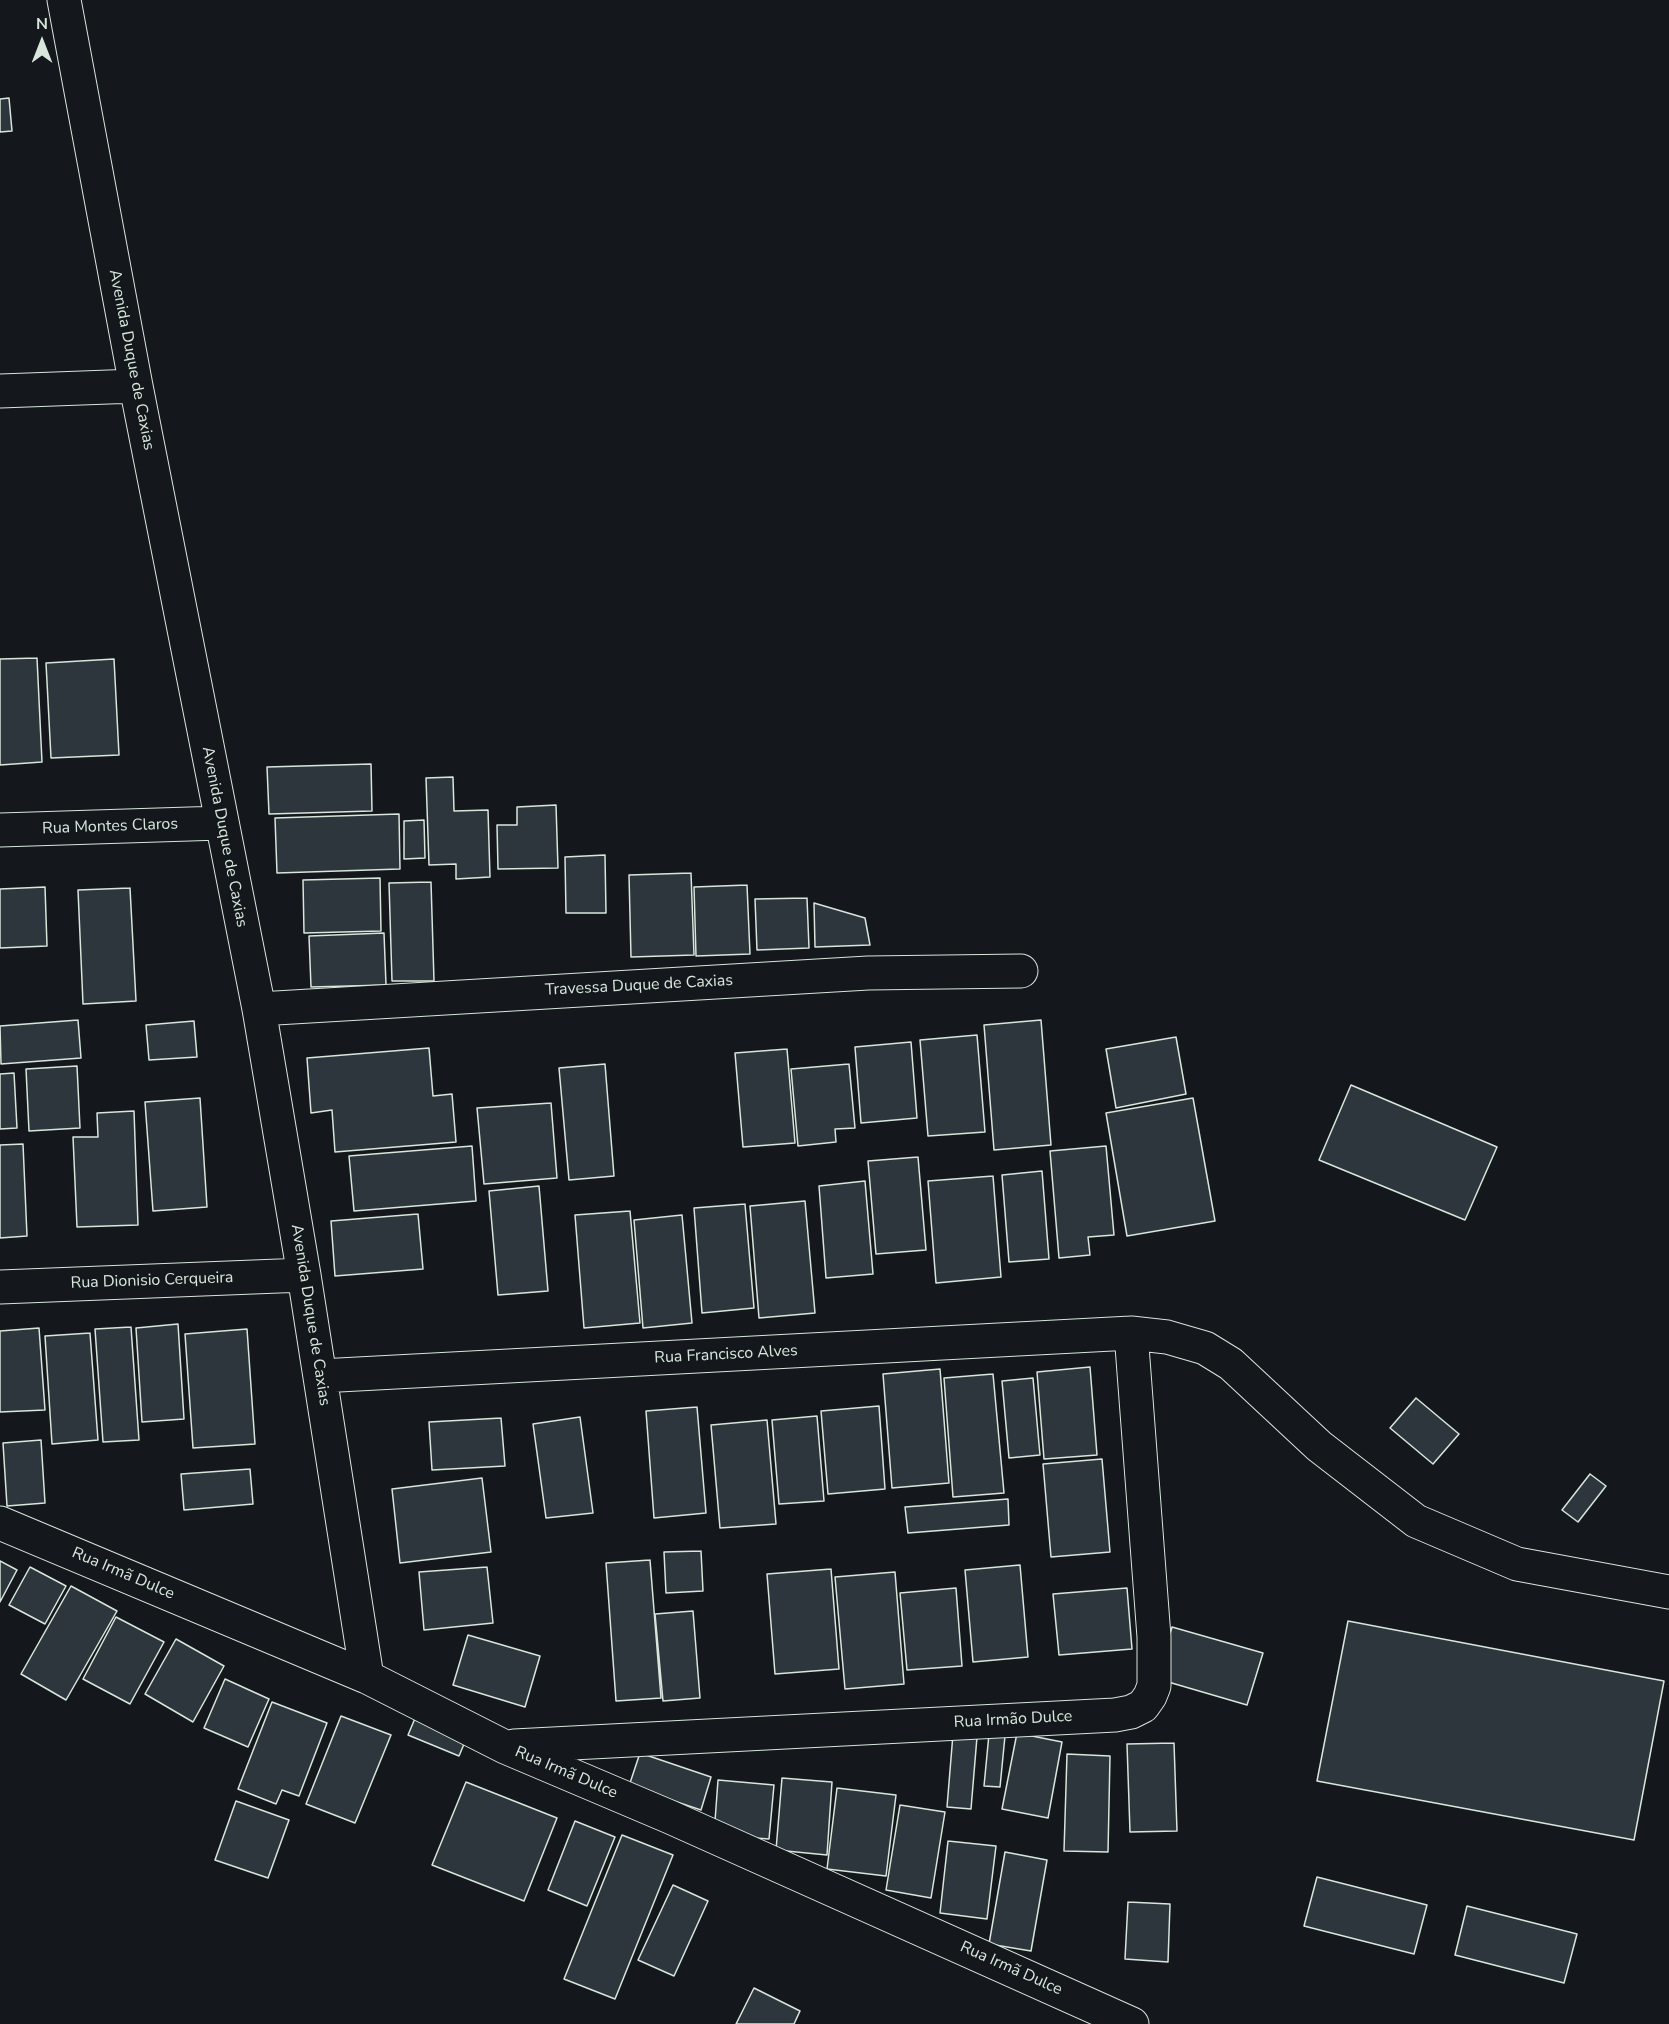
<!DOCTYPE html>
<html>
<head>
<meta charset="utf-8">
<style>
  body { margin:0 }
  #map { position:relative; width:1669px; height:2024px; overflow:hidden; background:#14181c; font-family:"Nunito Sans",sans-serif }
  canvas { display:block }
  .north { position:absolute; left:12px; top:12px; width:60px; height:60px; -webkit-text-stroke:4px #14181c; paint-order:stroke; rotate:0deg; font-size:16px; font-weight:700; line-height:24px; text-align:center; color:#d8e6dc }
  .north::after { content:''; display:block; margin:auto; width:21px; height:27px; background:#d8e6dc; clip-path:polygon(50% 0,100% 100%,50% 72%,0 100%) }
</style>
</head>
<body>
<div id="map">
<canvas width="1669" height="2024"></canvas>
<div class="north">N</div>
</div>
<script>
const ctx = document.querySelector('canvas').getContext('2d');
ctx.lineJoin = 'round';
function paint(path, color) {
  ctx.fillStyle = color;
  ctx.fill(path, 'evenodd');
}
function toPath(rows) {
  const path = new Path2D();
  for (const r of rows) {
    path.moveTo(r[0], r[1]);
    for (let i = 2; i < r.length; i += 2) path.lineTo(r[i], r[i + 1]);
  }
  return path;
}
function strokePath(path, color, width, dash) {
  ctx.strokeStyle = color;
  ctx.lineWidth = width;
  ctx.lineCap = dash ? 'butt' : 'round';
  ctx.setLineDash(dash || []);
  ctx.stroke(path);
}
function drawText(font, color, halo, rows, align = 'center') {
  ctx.font = font + ' "Nunito Sans",sans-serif';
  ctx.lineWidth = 4.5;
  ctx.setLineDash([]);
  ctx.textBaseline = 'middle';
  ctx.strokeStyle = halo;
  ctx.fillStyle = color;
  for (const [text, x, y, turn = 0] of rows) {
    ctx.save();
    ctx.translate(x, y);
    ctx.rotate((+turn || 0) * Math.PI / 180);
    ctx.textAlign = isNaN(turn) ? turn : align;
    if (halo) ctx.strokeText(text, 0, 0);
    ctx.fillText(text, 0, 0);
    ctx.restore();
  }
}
const building = toPath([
  [9,98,12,131,0,132,0,99,9,98],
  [37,658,42,762,0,765,0,659,37,658],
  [114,659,119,755,51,758,46,663,114,659],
  [371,764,372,811,269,814,267,767,371,764],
  [453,777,454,811,488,810,490,877,456,879,456,864,429,865,426,778,453,777],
  [556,805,558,868,498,869,497,825,517,825,517,807,556,805],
  [399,814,400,869,277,873,275,818,399,814],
  [424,820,425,858,404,859,404,821,424,820],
  [605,855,606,913,566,913,565,857,605,855],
  [691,873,694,955,631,957,629,875,691,873],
  [380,878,381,931,304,933,303,880,380,878],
  [431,882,434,981,392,981,389,883,431,882],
  [747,885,750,954,696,956,694,887,747,885],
  [45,887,47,946,0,948,0,889,45,887],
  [130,888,136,1001,83,1004,78,890,130,888],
  [807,898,809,948,757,950,755,899,807,898],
  [814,903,865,918,870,945,815,947,814,903],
  [384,933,386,985,311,987,309,936,384,933],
  [78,1020,81,1058,1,1064,0,1026,78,1020],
  [1041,1020,1051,1145,994,1150,984,1025,1041,1020],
  [194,1021,197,1057,149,1060,146,1025,194,1021],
  [977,1035,985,1132,928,1136,920,1040,977,1035],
  [1176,1037,1186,1094,1116,1108,1106,1049,1176,1037],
  [911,1042,917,1118,861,1123,855,1047,911,1042],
  [429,1048,433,1096,452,1094,456,1142,335,1152,332,1110,311,1113,307,1058,429,1048],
  [787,1049,795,1143,743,1147,735,1053,787,1049],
  [605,1064,614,1176,569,1180,559,1068,605,1064],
  [849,1064,855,1128,835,1129,836,1142,798,1146,791,1069,849,1064],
  [77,1066,80,1128,29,1131,26,1069,77,1066],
  [14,1073,17,1128,0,1129,0,1074,14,1073],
  [1351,1085,1497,1147,1465,1220,1319,1160,1351,1085],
  [200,1098,207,1207,153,1211,145,1102,200,1098],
  [1193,1098,1215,1221,1127,1236,1106,1113,1193,1098],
  [551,1103,557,1178,484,1184,477,1108,551,1103],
  [134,1111,138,1225,77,1227,73,1137,98,1137,97,1113,134,1111],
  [23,1144,27,1236,0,1238,0,1145,23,1144],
  [472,1146,476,1201,354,1211,349,1156,472,1146],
  [1106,1146,1114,1235,1088,1237,1090,1255,1059,1258,1050,1151,1106,1146],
  [918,1157,926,1250,876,1254,868,1161,918,1157],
  [1042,1171,1049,1259,1009,1262,1002,1175,1042,1171],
  [993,1176,1001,1277,936,1283,928,1181,993,1176],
  [865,1181,873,1274,826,1278,819,1186,865,1181],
  [539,1186,548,1291,498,1295,489,1191,539,1186],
  [805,1201,815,1313,759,1318,750,1206,805,1201],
  [745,1204,754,1308,702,1313,694,1208,745,1204],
  [630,1211,640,1323,584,1328,575,1215,630,1211],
  [418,1214,423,1269,335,1276,331,1221,418,1214],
  [682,1215,692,1323,643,1328,634,1220,682,1215],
  [178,1324,184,1419,142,1422,136,1328,178,1324],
  [131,1327,139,1440,103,1442,95,1329,131,1327],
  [39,1328,45,1410,0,1412,0,1331,39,1328],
  [247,1329,255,1444,193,1448,185,1334,247,1329],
  [90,1333,98,1440,52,1444,45,1336,90,1333],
  [1090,1367,1097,1455,1044,1459,1037,1372,1090,1367],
  [940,1369,949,1483,892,1488,883,1374,940,1369],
  [993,1374,1004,1493,953,1497,944,1378,993,1374],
  [1033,1378,1040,1455,1009,1458,1002,1381,1033,1378],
  [1416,1398,1459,1434,1433,1464,1390,1428,1416,1398],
  [879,1406,885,1489,828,1494,821,1411,879,1406],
  [697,1407,706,1513,654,1518,646,1411,697,1407],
  [817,1416,824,1501,779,1504,772,1420,817,1416],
  [580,1417,593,1513,546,1518,533,1424,580,1417],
  [501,1418,505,1466,432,1470,429,1422,501,1418],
  [767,1420,776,1524,720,1528,711,1425,767,1420],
  [41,1440,45,1503,7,1506,3,1443,41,1440],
  [1102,1459,1110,1552,1051,1557,1043,1464,1102,1459],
  [250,1469,253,1504,184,1510,181,1474,250,1469],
  [1590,1474,1606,1486,1578,1522,1562,1510,1590,1474],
  [482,1478,491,1552,400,1563,392,1489,482,1478],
  [1008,1499,1009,1525,908,1533,905,1507,1008,1499],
  [701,1551,703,1591,666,1593,664,1552,701,1551],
  [650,1560,661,1698,616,1701,606,1563,650,1560],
  [0,1561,17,1570,0,1602,0,1561],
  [1020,1565,1028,1657,973,1662,965,1570,1020,1565],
  [30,1567,66,1586,45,1624,9,1605,30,1567],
  [487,1567,493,1623,424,1630,419,1572,487,1567],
  [831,1569,839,1669,775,1674,767,1574,831,1569],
  [895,1572,904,1684,845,1689,835,1577,895,1572],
  [71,1586,117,1611,66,1700,21,1674,71,1586],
  [956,1588,962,1666,907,1670,900,1593,956,1588],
  [1127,1588,1132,1649,1059,1655,1053,1594,1127,1588],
  [693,1611,700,1698,663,1701,655,1614,693,1611],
  [116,1617,164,1642,130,1704,83,1679,116,1617],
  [1348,1621,1664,1681,1634,1840,1317,1781,1348,1621],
  [1172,1627,1263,1653,1247,1705,1158,1679,1172,1627],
  [468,1635,540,1656,525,1707,453,1685,468,1635],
  [176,1639,224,1666,193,1722,145,1694,176,1639],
  [225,1679,269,1699,248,1747,204,1728,225,1679],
  [272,1702,327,1723,299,1796,282,1790,276,1804,238,1789,272,1702],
  [341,1716,391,1735,355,1823,306,1804,341,1716],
  [416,1716,467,1737,459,1756,408,1735,416,1716],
  [1017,1733,1062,1742,1048,1818,1002,1809,1017,1733],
  [953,1734,977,1737,971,1809,947,1807,953,1734],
  [989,1734,1005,1736,1000,1787,984,1786,989,1734],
  [1174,1743,1177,1831,1130,1832,1127,1744,1174,1743],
  [640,1753,711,1777,701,1810,629,1786,640,1753],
  [1067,1754,1110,1756,1108,1852,1064,1851,1067,1754],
  [782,1778,832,1782,827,1855,776,1850,782,1778],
  [718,1780,774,1785,769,1839,714,1835,718,1780],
  [466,1782,557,1818,524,1901,432,1865,466,1782],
  [837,1788,896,1795,886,1876,827,1869,837,1788],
  [236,1801,289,1820,268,1878,215,1860,236,1801],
  [900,1805,945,1812,931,1898,886,1890,900,1805],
  [575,1821,615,1837,587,1906,548,1890,575,1821],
  [622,1835,673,1855,615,1999,564,1979,622,1835],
  [948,1841,996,1846,987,1919,940,1913,948,1841],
  [1005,1852,1047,1860,1031,1951,989,1944,1005,1852],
  [1317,1877,1427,1905,1414,1954,1304,1926,1317,1877],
  [673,1885,708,1901,674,1976,638,1960,673,1885],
  [1128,1902,1170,1904,1168,1962,1125,1959,1128,1902],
  [1467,1906,1577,1934,1564,1983,1455,1955,1467,1906],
  [754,1988,800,2011,794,2024,736,2024,754,1988]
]);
const minor = toPath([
  [64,0,136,386,259,1009,304,1275,367,1677],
  [0,391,136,386],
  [0,830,221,823],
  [259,1009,868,973,1021,971],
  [0,1287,304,1275],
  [320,1376,1131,1333,1167,1337,1205,1348,1231,1364,1319,1446,1416,1521,1517,1564,1669,1592],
  [0,1523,367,1677,505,1747,670,1817,1132,2024],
  [514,1746,1115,1715,1131,1712,1143,1706,1150,1696,1154,1686,1154,1637,1131,1333]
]);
const streetNames = [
  ["Avenida Duque de Caxias",131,360,79],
  ["Rua Montes Claros",110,827,-2],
  ["Avenida Duque de Caxias",224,837,79],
  ["Travessa Duque de Caxias",639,986,-3],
  ["Rua Dionisio Cerqueira",152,1281,-2],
  ["Avenida Duque de Caxias",310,1315,81],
  ["Rua Francisco Alves",726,1355,-3],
  ["Rua Irmã Dulce",123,1574,23],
  ["Rua Irmão Dulce",1013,1720,-3],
  ["Rua Irmã Dulce",566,1773,23],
  ["Rua Irmã Dulce",1011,1969,24]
];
paint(building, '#2c363c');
strokePath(building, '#d8e6dc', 1.5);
strokePath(minor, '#d8e6dc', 35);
strokePath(minor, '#14181c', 33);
drawText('16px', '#d8e6dc', '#14181c', streetNames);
</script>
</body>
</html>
